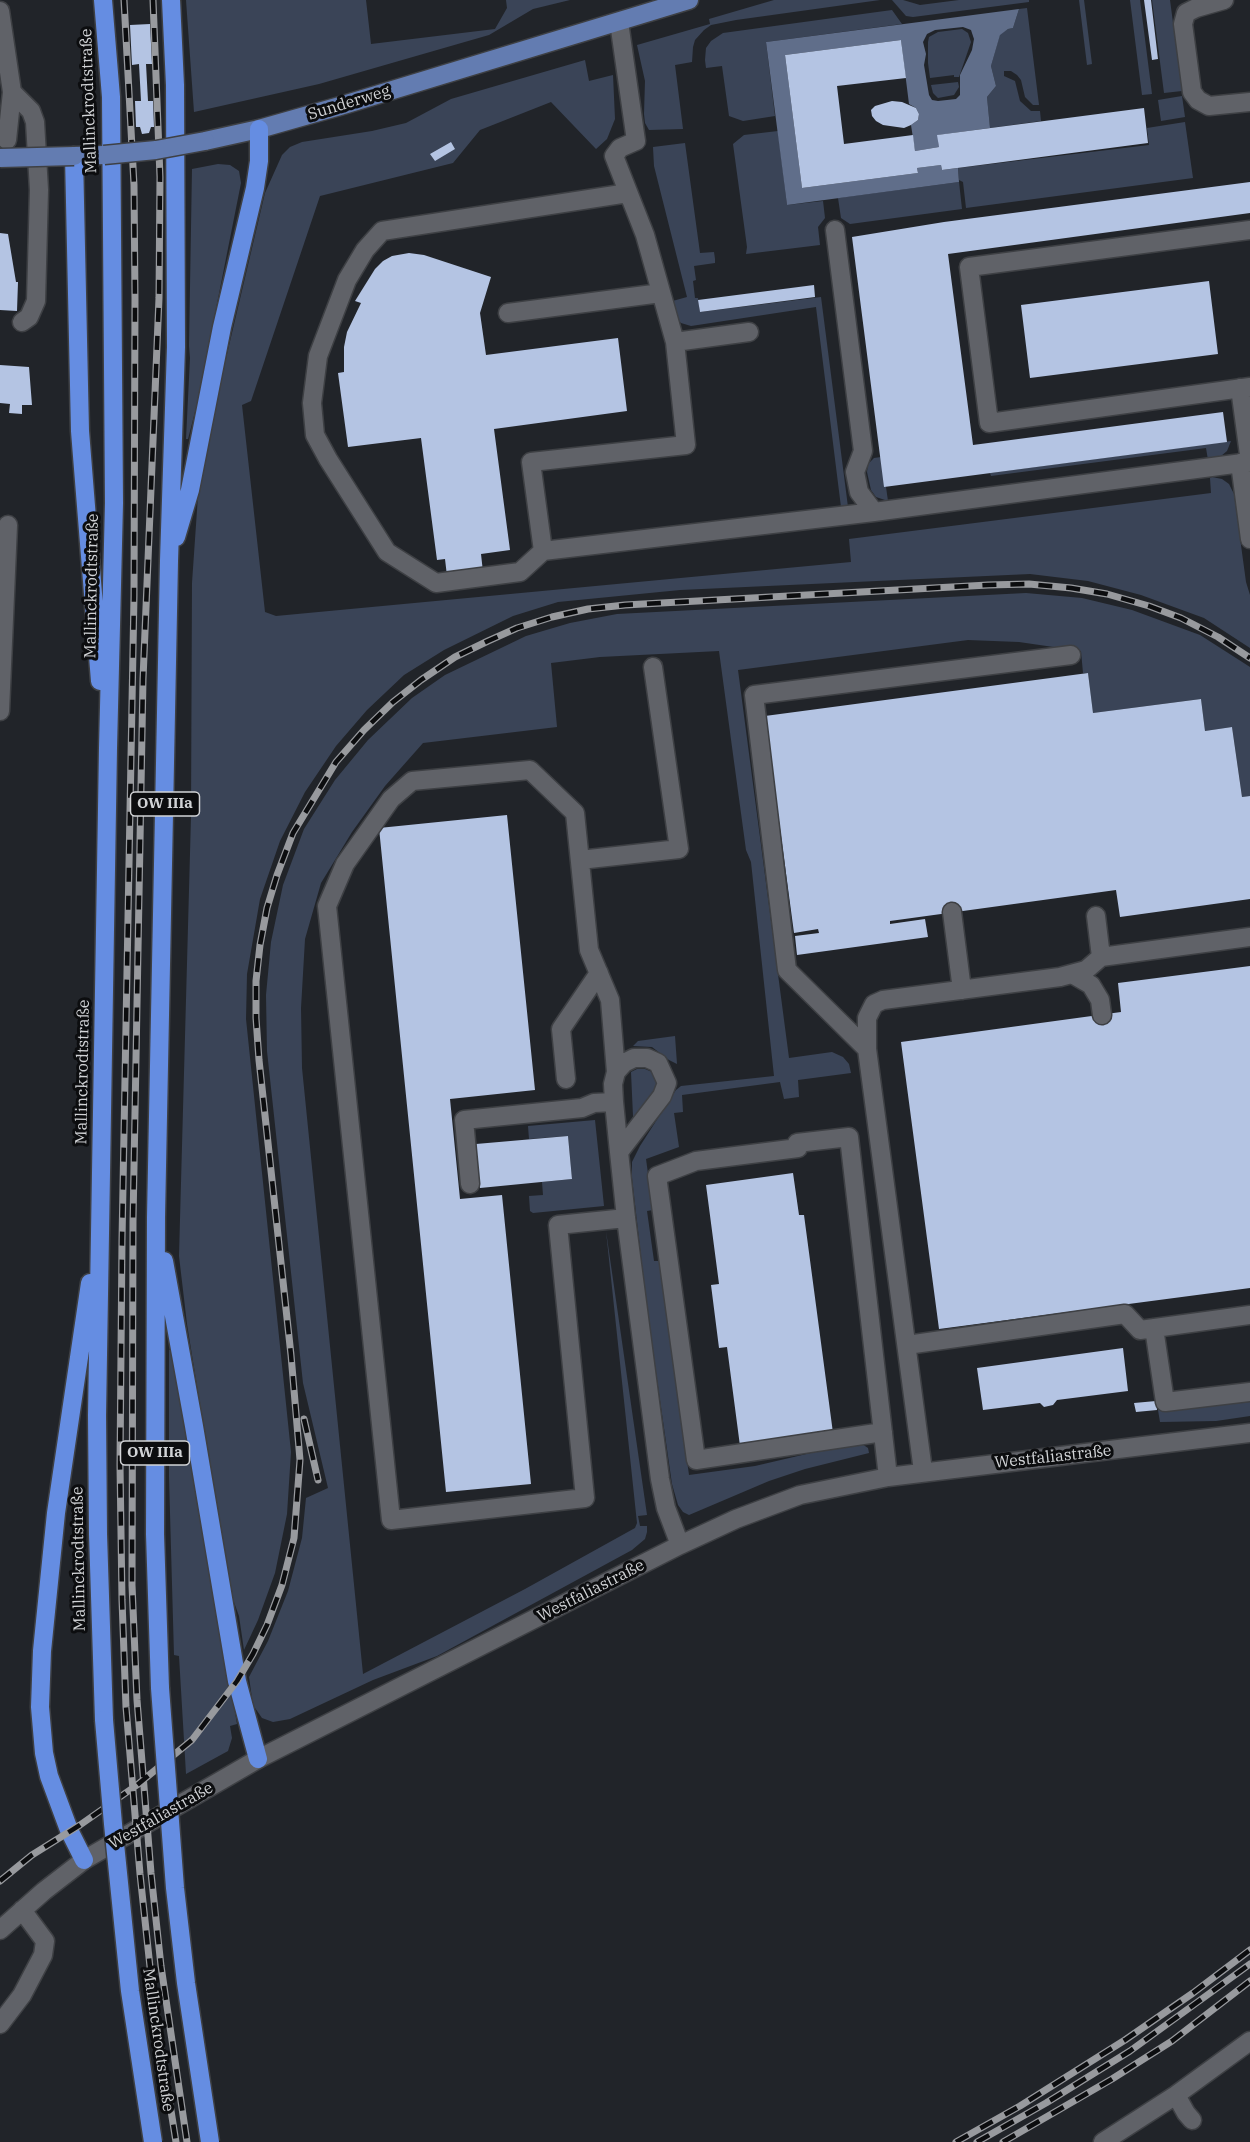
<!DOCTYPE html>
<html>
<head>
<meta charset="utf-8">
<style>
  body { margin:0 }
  canvas { display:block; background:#212429 }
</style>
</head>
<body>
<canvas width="1250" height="2142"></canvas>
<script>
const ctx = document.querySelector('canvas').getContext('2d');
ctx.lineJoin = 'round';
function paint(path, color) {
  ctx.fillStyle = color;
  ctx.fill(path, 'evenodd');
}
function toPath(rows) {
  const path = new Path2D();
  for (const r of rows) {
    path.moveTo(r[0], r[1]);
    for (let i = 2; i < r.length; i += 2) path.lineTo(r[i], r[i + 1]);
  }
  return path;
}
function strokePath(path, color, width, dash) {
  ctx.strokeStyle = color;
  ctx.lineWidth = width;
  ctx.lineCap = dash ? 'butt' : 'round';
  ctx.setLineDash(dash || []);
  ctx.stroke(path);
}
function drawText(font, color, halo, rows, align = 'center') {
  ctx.font = font + ' "IBM Plex Serif",serif';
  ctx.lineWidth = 6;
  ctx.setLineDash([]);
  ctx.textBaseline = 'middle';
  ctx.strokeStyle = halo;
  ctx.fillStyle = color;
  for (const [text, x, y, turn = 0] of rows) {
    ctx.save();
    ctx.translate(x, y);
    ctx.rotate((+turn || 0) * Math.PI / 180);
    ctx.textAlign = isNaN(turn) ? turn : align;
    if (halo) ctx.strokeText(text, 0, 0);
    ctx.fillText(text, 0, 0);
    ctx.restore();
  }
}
const green = toPath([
  [186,0,366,0,371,44,495,29,507,8,506,0,570,0,533,9,489,35,319,84,194,112],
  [774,0,880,0,736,20,711,25,704,30,695,40,693,47,692,62,675,65,683,129,649,130,645,123,644,114,645,81,637,45,710,24,709,19],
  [892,0,903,0,920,5,959,0,1029,0,1029,2,913,17,906,16],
  [1079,0,1084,0,1092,64,1087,65],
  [1130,0,1140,0,1152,94,1142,95],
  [1152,0,1170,0,1182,91,1164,93],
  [1027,8,1039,105,1033,105,1025,97,1021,80,1017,75,1011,71,1004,71,1004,76,1015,81,1020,101,1031,111,1040,111,1041,121,990,128,987,97,996,86,991,66,1000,34,1008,29,1013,28,1019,9],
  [892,10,902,24,766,42,775,116,743,121,729,116,722,66,706,68,705,60,706,48,711,41,723,33],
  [962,29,968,33,971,42,959,77,954,77,954,75,930,78,928,63,928,42,929,37,938,32],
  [585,60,589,81,613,75,615,119,607,139,596,149,551,102,480,130,453,163,320,196,251,401,242,405,265,612,276,616,851,562,849,539,1211,493,1210,478,1212,477,1222,479,1229,484,1234,494,1246,582,1250,595,1250,648,1204,618,1141,595,1088,581,1030,574,680,590,558,602,513,616,444,650,404,675,367,710,336,746,305,792,280,841,260,899,247,974,246,1019,291,1452,287,1514,275,1573,258,1620,244,1650,239,1616,230,1591,187,1324,179,1256,191,817,192,583,198,496,207,439,265,193,282,155,290,147,302,142,372,131,406,123,451,99],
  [958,82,959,87,954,95,938,98,933,93,931,85],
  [1182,96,1185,117,1161,121,1158,100],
  [1185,122,1193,178,966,208,963,182,959,180,958,168,1149,145,1147,128],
  [778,131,787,205,823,201,825,218,818,227,820,245,746,254,747,247,733,144,744,135],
  [685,143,700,253,714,252,715,259,715,263,694,266,696,280,693,281,695,298,698,298,700,312,821,297,848,507,841,507,816,307,691,326,681,323,673,315,669,302,687,297,654,166,653,147],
  [218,164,230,165,239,171,241,183,197,404,188,439,186,439,190,358,189,346,192,169],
  [959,182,962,209,850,224,841,218,838,198],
  [1231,441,1227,451,1221,456,1208,460,1206,448,991,476,990,473],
  [881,457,886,487,888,501,876,497,871,490,867,472,868,464,874,458],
  [1026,593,1082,598,1132,610,1200,635,1250,667,1250,796,1242,797,1232,727,1205,731,1201,699,1093,713,1088,673,1083,673,1081,651,1019,642,968,640,738,670,789,1058,832,1052,843,1057,849,1064,851,1073,798,1080,799,1097,784,1099,780,1082,682,1095,683,1112,674,1113,679,1147,646,1159,653,1210,647,1211,654,1261,660,1261,689,1475,755,1466,815,1452,862,1444,868,1448,869,1453,805,1469,769,1481,689,1515,683,1512,678,1505,672,1484,647,1309,632,1178,632,1162,640,1146,676,1090,681,1086,774,1076,751,862,746,850,719,651,600,657,551,663,557,727,423,743,385,786,352,832,321,883,305,939,301,1008,302,1068,363,1674,525,1589,635,1528,637,1523,606,1231,647,1515,638,1516,640,1526,647,1526,647,1532,645,1539,632,1550,437,1656,373,1680,290,1719,273,1722,262,1718,253,1705,249,1677,268,1641,288,1591,302,1538,306,1498,328,1488,303,1383,267,1051,266,995,271,942,283,885,304,829,335,780,368,740,412,698,445,675,526,636,570,623,617,614],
  [675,1036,677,1064,669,1060,652,1047,633,1046,638,1041],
  [637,1069,645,1069,652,1072,656,1080,656,1091,635,1118,633,1116,631,1072],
  [595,1120,604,1206,533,1213,530,1211,529,1196,543,1195,542,1182,572,1179,568,1136,529,1139,528,1126],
  [169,1350,173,1350,237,1724,230,1726,232,1738,228,1751,186,1774,179,1656,174,1655,169,1477],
  [1250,1396,1250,1416,1216,1421,1160,1422,1158,1410]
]);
const water = toPath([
  [1019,9,1013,28,1008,29,1000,35,991,66,996,86,987,97,990,128,938,135,939,147,915,151,911,125,918,120,919,114,916,108,909,104,901,40,785,55,802,188,918,173,917,168,941,165,942,170,958,168,959,182,787,205,766,42],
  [963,27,971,30,974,39,972,50,960,75,960,95,956,99,938,101,932,100,929,95,924,65,926,54,923,42,927,34,935,30]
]);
const building = toPath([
  [1144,0,1151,0,1158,59,1152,60],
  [150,24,152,64,146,64,148,101,153,101,154,127,151,127,149,133,142,134,140,127,136,127,135,101,141,101,139,64,132,65,130,25],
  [901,40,906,78,837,86,844,144,913,135,915,151,939,147,937,135,1144,108,1148,143,942,170,941,165,917,168,918,173,802,188,785,55],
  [892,101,902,102,916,108,919,114,918,120,911,125,904,128,883,125,876,121,872,116,871,110,875,106],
  [451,142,455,149,435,161,430,154],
  [1250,182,1250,213,948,254,973,445,1223,412,1227,442,884,487,852,237,944,222],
  [0,233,8,234,16,282,18,282,17,311,0,310],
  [409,253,424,255,491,277,480,313,486,355,618,338,627,411,494,429,510,550,481,554,483,572,447,576,445,559,437,560,421,438,348,447,338,373,344,372,344,347,347,332,361,303,355,301,375,269,383,261,392,256],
  [1209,281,1218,354,1030,378,1021,305],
  [814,285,815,297,700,312,698,300],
  [0,365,29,367,32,405,22,405,22,414,9,413,10,404,0,403],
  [1088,673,1093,713,1201,699,1205,731,1232,727,1242,797,1250,796,1250,899,1120,917,1116,890,890,921,890,924,925,919,928,937,797,955,795,936,819,933,818,929,794,933,765,716],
  [507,815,535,1090,450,1099,460,1199,502,1195,531,1484,446,1492,379,828],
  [1250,966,1250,1288,939,1329,901,1042,1121,1012,1118,983],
  [568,1136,572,1179,480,1188,476,1144],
  [793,1173,799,1215,804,1215,833,1433,740,1446,727,1347,719,1348,711,1285,719,1284,706,1185],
  [1123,1348,1128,1391,1057,1400,1053,1405,1044,1407,1040,1403,983,1410,977,1368],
  [1156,1401,1157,1410,1136,1412,1134,1403]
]);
const minor = toPath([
  [1224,0,1196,8,1186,13,1183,24,1192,92,1198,100,1209,106,1250,102],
  [0,11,12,92,7,140],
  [619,22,636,141,620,148,614,156,645,235,675,342,686,445,531,462,543,551,874,512,1250,462],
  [12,92,31,111,35,122,39,190,36,301,29,317,22,322],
  [835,230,863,451,855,472,859,492,874,512],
  [1250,230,969,267,989,423,1250,387],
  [508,313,661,293],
  [675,342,749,332],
  [1240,388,1250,462],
  [1240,463,1250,539],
  [543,551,520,572,436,583,387,552,328,459,315,435,312,403,318,356,347,280,365,250,382,231,628,193],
  [0,711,8,525],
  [580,860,679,849,653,667],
  [952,912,962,990],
  [1096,916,1101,957],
  [1072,974,1091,985,1100,1000,1102,1015],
  [867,1049,867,1018,874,1004,883,1000,1060,977,1086,970,1101,957,1250,937],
  [616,1072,610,1000,589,950,575,813,530,770,412,781,391,799,345,864,327,906,391,1520,585,1498,558,1225,626,1218],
  [566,1079,561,1029,599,973],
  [619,1152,662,1096,667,1083,658,1063,647,1058,634,1058,624,1063,616,1072,613,1084,614,1102,619,1152,626,1218,660,1479,666,1508,680,1545],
  [470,1184,464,1120,582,1108,594,1103,614,1102],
  [1154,1328,1165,1402,1250,1392],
  [907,1345,1125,1314,1140,1330,1250,1315],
  [883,1432,696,1460,657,1176,696,1161,798,1148,797,1143,849,1137,888,1477],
  [923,1471,867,1049,787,970,754,695,1071,655],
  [0,1930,44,1891,84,1860,258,1759,680,1545,736,1519,800,1495,888,1477,1250,1433],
  [0,2024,22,1995,43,1955,45,1941,22,1910],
  [1176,2095,1186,2113,1192,2120],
  [1103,2142,1176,2095,1250,2041]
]);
const major = toPath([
  [205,141,259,129,340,106,689,0],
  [74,156,104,155]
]);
const highway = toPath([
  [103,0,111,97,114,503,108,748,97,1415,98,1534,104,1720],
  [74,156,80,431,100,681],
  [176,537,190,490,222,327,255,188,259,161,259,129],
  [164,1261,194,1426,237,1681,258,1759],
  [160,1688,155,1534,156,1217,169,561,176,347,175,85,171,0],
  [84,1860,69,1830,49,1776,44,1753,40,1707,42,1651,56,1513,90,1283]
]);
const rail = toPath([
  [124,0,134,185,135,299,134,596,122,1240,120,1465,122,1600,126,1707,140,1874,154,2004,176,2142],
  [153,0,160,177,159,298,143,679,133,1221,132,1585,137,1700,151,1873,161,1966,187,2142],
  [304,1419,318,1480],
  [0,1881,32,1855,80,1825,137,1785,192,1740,237,1681,253,1654,267,1625,282,1585,294,1538,300,1460,291,1355,259,1060,256,1018,256,981,260,945,267,908,277,875,293,833,336,762,364,730,393,702,421,680,455,657,488,641,517,628,552,617,588,609,625,605,988,585,1029,584,1071,588,1107,594,1149,606,1181,618,1218,637,1250,658],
  [956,2142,1020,2106,1125,2040,1193,1993,1250,1950],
  [977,2142,1046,2103,1130,2051,1250,1964],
  [1003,2142,1112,2079,1172,2041,1250,1981]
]);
const majorBridge = toPath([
  [104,155,156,150,205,141],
  [0,158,74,156]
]);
const highwayBridge = toPath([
  [160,1688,175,1888,186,1983,210,2142],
  [104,1720,113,1824,130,1991,153,2142]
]);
const shields = [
  [165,804,69],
  [155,1453,69]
];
const shieldNames = [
  ["OW IIIa",165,804],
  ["OW IIIa",155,1453]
];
const streetNames = [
  ["Mallinckrodtstraße",89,101,-92],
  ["Sunderweg",349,103,-17],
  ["Mallinckrodtstraße",92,586,-89],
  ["Mallinckrodtstraße",83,1072,-89],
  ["Westfaliastraße",1053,1457,-6],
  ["Mallinckrodtstraße",79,1559,-91],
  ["Westfaliastraße",591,1591,-27],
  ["Westfaliastraße",161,1816,-30],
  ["Mallinckrodtstraße",158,2040,82]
];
paint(green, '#3a4457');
paint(water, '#606e8a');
paint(building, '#b4c4e3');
strokePath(minor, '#3e4044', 21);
strokePath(major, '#3e4044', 21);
strokePath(highway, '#3e4044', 21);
strokePath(minor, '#606268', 18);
strokePath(major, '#637cb1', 18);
strokePath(highway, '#658de2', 18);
strokePath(rail, '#989a9e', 7);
strokePath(rail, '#0c0d0f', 4.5, [14]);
strokePath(majorBridge, '#3e4044', 21, []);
strokePath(highwayBridge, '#3e4044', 21, []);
strokePath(majorBridge, '#637cb1', 18);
strokePath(highwayBridge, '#658de2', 18);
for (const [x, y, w] of shields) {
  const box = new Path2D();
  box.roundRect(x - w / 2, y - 12, w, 24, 4.5);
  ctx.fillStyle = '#0c0d0f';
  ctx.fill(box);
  strokePath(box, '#d1d3d6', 1.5);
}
drawText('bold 15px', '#d1d3d6', null, shieldNames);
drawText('16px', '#d1d3d6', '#0c0d0f', streetNames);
</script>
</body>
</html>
